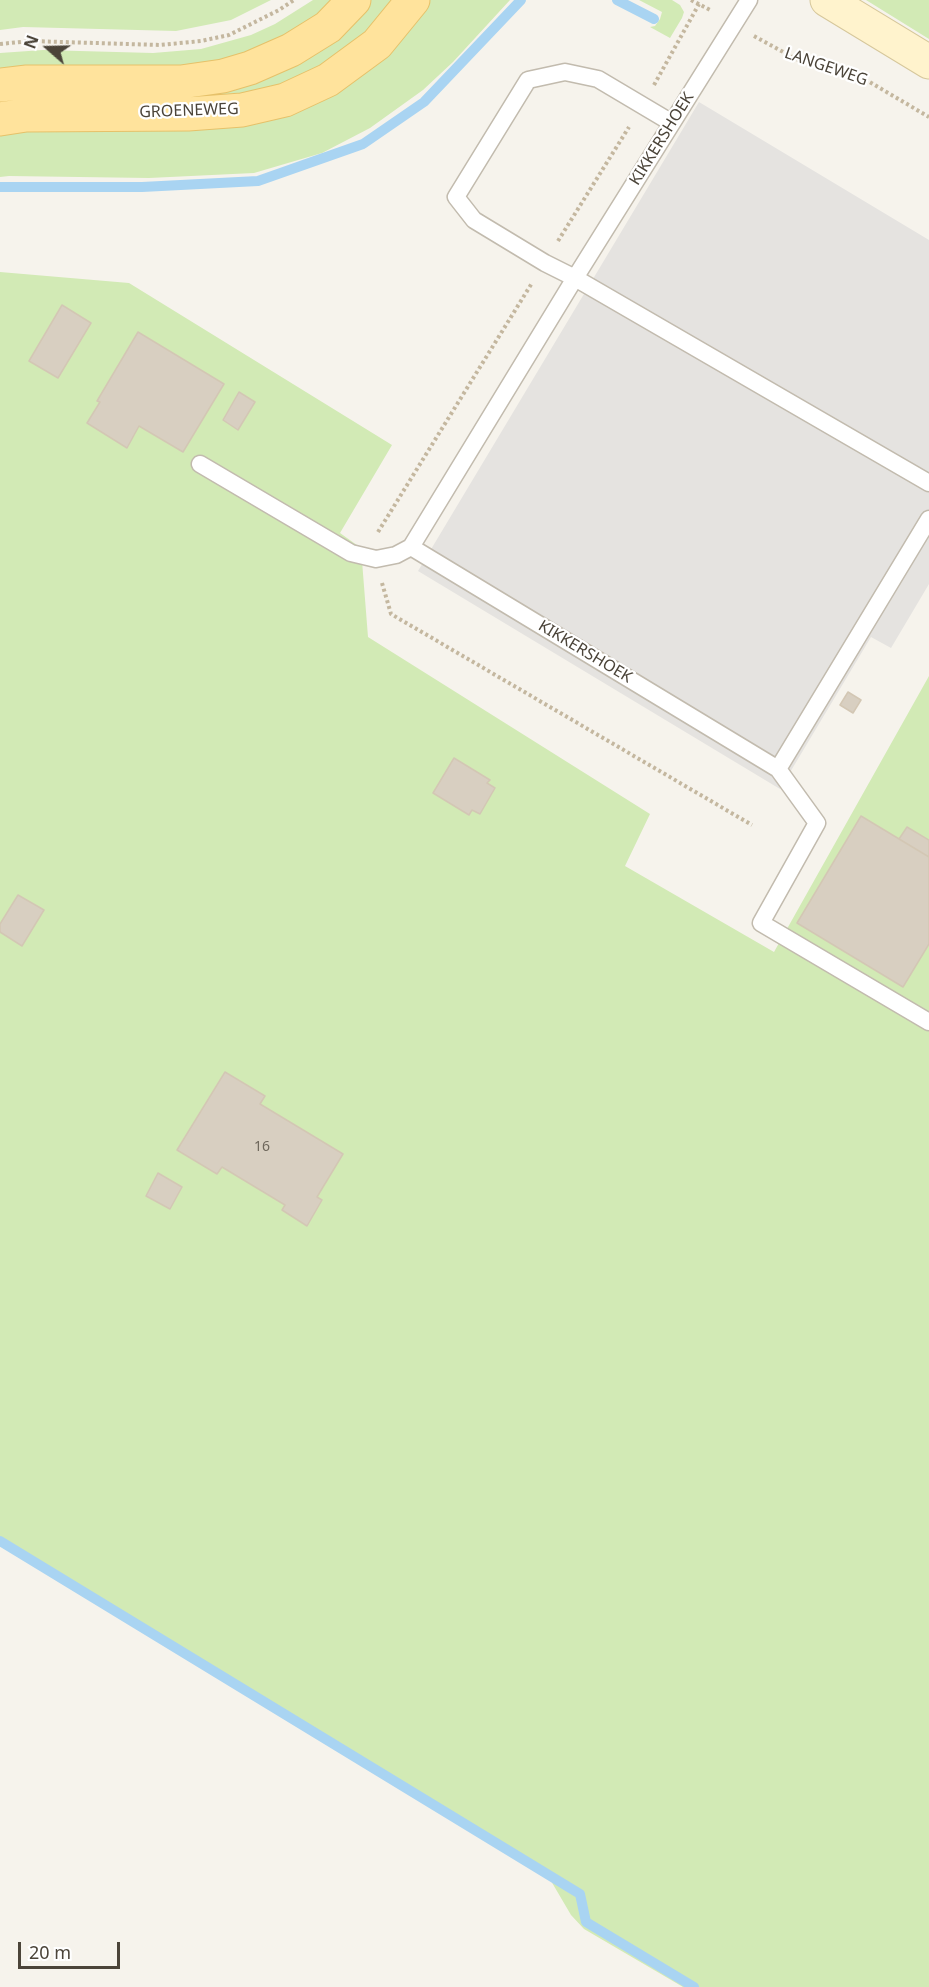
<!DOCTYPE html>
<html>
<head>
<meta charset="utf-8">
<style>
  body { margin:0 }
  #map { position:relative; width:929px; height:1987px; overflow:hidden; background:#f6f3ec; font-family:"Noto Sans",sans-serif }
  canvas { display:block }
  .north { position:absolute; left:18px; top:18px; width:60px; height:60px; -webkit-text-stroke:4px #fff; paint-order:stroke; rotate:290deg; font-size:16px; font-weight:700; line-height:24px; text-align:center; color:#4b4439 }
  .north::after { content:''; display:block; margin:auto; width:21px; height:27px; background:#4b4439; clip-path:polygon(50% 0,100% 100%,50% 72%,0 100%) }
  .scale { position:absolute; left:18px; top:1942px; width:102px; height:27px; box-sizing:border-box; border:3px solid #4b4439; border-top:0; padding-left:8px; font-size:18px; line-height:21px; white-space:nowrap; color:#4b4439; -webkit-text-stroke:4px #fff; paint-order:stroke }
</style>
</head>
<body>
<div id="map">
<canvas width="929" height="1987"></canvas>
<div class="north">N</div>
<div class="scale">20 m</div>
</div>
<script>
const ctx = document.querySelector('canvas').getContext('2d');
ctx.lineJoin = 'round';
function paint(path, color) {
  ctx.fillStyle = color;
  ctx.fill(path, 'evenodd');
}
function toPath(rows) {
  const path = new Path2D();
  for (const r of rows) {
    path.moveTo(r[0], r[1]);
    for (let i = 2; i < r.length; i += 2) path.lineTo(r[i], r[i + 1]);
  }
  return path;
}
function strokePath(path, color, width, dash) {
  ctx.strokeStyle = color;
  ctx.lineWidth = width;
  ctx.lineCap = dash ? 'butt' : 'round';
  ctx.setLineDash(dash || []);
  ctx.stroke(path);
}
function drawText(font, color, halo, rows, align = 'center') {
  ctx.font = font + ' "Noto Sans",sans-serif';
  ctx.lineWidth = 4.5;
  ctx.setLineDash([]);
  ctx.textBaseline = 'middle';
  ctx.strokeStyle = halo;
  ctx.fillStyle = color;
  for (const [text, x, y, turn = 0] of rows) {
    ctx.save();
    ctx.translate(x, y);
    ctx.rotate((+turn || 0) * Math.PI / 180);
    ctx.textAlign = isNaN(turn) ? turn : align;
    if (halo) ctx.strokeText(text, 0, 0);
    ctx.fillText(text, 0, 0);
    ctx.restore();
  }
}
const green = toPath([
  [0,0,271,0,231,20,176,31,23,27,0,30],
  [313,0,339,0,290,38,207,66,0,73,0,53,43,50,153,53,201,49,251,35,275,24],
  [371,0,401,0,359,46,266,94,0,107,0,95,144,94,357,16],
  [427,0,510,0,453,62,423,90,370,128,322,153,254,173,149,178,9,176,0,177,0,131,248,120],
  [639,0,672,0,680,5,684,12,682,18,670,38,650,27,655,26,660,19,662,12],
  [866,0,929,0,929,39],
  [0,272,129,283,392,445,340,533,361,548,368,637,650,814,625,866,774,952,929,676,929,1987,683,1987,584,1929,571,1915,544,1869,0,1546]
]);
const parking = toPath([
  [699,102,929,240,929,584,891,648,871,637,780,789,418,571]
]);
const stream = toPath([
  [617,0,654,19],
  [0,187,142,187,258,181,363,144,424,102,521,0],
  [0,1541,580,1894,586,1922,694,1987]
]);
const building = toPath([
  [62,305,91,323,58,378,29,361,62,305],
  [138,332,224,384,183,452,139,426,127,448,87,423,100,402,97,401,138,332],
  [239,392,255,402,238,430,223,420,239,392],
  [848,692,861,700,853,713,840,705,848,692],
  [454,758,490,780,487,783,495,788,480,814,472,810,469,815,433,793,454,758],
  [861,816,929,857,929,944,903,987,797,923,861,816],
  [907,827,929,840,929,857,899,839,907,827],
  [18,895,44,910,22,946,0,932,0,924,18,895],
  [225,1072,265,1096,260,1104,343,1154,317,1197,322,1200,307,1226,282,1210,285,1205,222,1167,217,1174,177,1150,225,1072],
  [158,1173,182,1187,170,1209,146,1196,158,1173]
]);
const path = toPath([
  [691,0,712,11],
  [754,36,796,59,856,74,929,117],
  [0,44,30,41,160,45,201,41,229,35,279,10,294,0],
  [654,85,699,4],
  [558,241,629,127],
  [378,532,532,283],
  [382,583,391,614,752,825]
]);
const service = toPath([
  [749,0,575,278,411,547,778,769,929,519],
  [672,123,598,79,565,72,528,80,456,197,474,220,545,263,575,278,929,483],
  [200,464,351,553,376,559,396,555,411,547],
  [778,769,817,823,761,923,929,1022]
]);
const secondary = toPath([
  [827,0,929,62]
]);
const primary = toPath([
  [0,85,27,82,181,82,223,76,250,68,291,50,328,27,354,0],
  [0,119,26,115,188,114,242,110,285,100,328,80,377,44,413,0]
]);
const numberNames = [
  ["16",262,1147]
];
const streetNames = [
  ["LANGEWEG",826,67,19],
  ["GROENEWEG",189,111,-2],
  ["KIKKERSHOEK",662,139,-58],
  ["KIKKERSHOEK",585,652,31]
];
paint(green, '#d2eab5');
paint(parking, '#e5e3e0');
strokePath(stream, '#a9d4f2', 10);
paint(building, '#d8cfc1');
strokePath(building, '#d3c7b4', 1.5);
strokePath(service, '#c2bbae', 19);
strokePath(secondary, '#d6c79b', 35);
strokePath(primary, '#e6c16a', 35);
strokePath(path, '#c4b79f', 4, [3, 3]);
strokePath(service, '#fff', 16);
strokePath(secondary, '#fff3cd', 33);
strokePath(primary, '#ffe39c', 33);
drawText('14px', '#6e675b', null, numberNames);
drawText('16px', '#4b4439', '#fff', streetNames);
</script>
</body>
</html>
